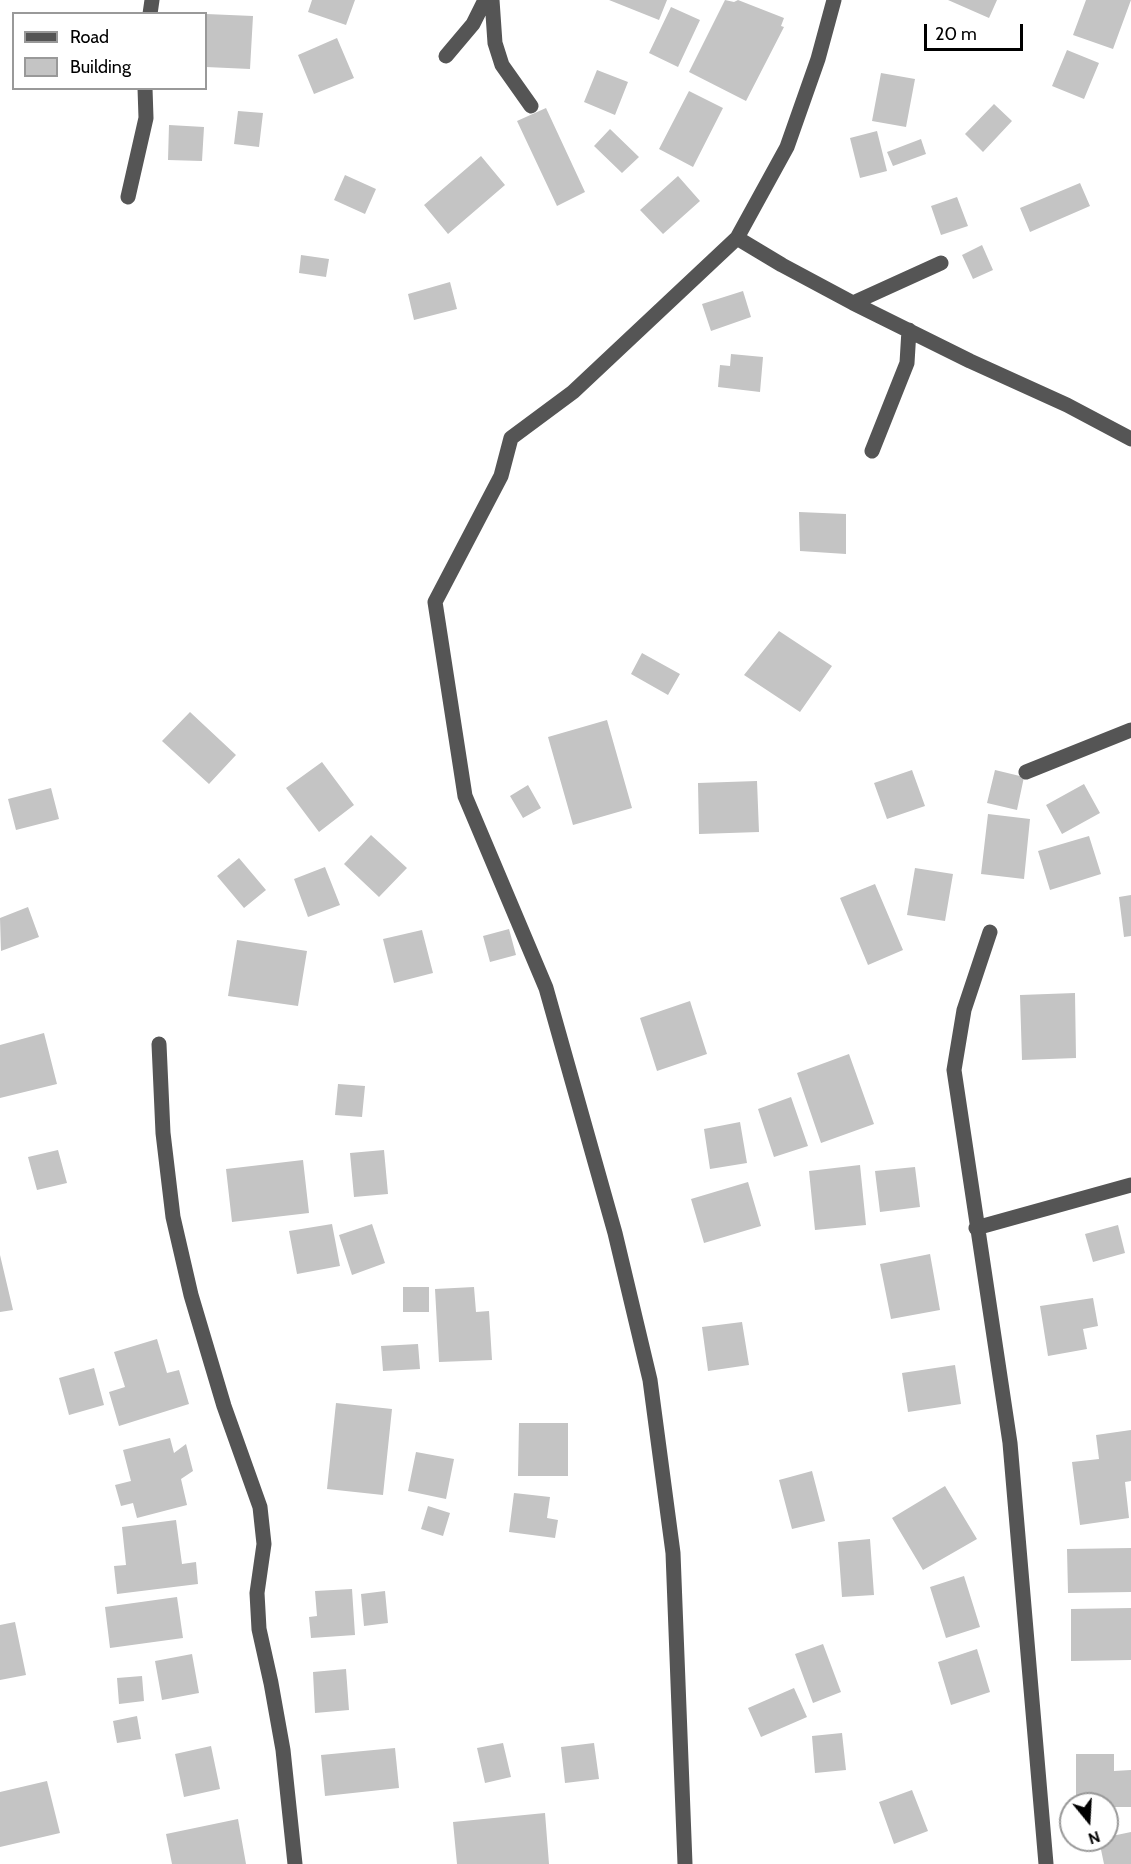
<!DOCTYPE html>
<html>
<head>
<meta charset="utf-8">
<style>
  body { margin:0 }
  #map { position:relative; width:1131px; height:1864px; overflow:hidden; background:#fff; font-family:Cabin,sans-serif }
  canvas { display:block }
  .legend { position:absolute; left:12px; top:12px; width:195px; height:78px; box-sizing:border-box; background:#fff; border:2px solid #999; margin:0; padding:8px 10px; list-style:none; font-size:18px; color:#000 }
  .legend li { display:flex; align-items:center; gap:12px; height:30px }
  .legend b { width:30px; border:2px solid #999 }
  .north { position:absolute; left:1059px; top:1792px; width:60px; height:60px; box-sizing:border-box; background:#fff; border:2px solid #999; border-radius:50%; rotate:162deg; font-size:16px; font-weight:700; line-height:24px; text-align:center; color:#000 }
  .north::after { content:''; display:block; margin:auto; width:21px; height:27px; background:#000; clip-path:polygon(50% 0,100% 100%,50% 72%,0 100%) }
  .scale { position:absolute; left:924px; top:24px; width:99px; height:27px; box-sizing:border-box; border:3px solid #000; border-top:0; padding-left:8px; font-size:18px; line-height:21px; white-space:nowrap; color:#000; -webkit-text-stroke:4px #fff; paint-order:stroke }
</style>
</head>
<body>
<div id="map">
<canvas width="1131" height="1864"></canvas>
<ul class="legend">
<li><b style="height:8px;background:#555"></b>Road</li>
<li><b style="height:16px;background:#c4c4c4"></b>Building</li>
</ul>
<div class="north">N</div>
<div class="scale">20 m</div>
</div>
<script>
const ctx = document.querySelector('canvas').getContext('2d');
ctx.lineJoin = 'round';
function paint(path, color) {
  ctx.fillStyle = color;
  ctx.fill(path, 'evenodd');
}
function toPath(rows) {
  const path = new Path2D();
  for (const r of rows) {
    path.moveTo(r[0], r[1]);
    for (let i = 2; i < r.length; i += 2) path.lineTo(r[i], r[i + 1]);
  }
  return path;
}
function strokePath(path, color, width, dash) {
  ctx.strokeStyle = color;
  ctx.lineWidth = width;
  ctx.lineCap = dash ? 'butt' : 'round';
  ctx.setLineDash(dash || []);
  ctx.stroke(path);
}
const building = toPath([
  [312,0,355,0,346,25,308,12],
  [609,0,667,0,659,20],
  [725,0,734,2,738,0,784,18,781,26,784,27,746,101,689,72],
  [948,0,997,0,989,18],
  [1086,0,1131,0,1113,49,1073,35],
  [671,7,700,20,678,67,649,53],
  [206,14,253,16,250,69,206,67],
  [337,38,354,78,314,94,298,55],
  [1067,50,1099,63,1084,99,1052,86],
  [597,70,628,82,615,115,584,102],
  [881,73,915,79,906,127,872,121],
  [689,91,723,108,693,167,659,149],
  [994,104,1012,121,983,152,965,134],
  [546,108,585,192,557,206,517,121],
  [238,111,263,113,259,147,234,144],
  [169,125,204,127,202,161,168,160],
  [610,129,639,157,622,173,594,146],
  [877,131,887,171,860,178,850,138],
  [921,139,926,154,893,166,887,152],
  [481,156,505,185,448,234,424,205],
  [345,175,376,189,365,214,334,200],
  [678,176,700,201,663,234,640,210],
  [1080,183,1090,206,1030,232,1020,208],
  [957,197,968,226,941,235,931,206],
  [982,245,993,270,973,279,962,255],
  [301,255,329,259,326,277,299,273],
  [450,282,457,309,414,320,408,294],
  [743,291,751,317,711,331,702,304],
  [731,354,763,357,760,392,718,387,720,365,730,366],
  [799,512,846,514,846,554,800,551],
  [779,631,832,666,800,712,744,675],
  [642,653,680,674,668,695,631,674],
  [190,712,236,755,209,784,162,741],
  [607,720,632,808,573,825,548,737],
  [322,762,354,805,319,832,286,788],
  [912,770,925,806,887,819,874,783],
  [995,770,1024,777,1017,810,987,803],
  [757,781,759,832,699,834,698,783],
  [1084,784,1100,813,1062,834,1046,805],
  [528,785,541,808,523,818,510,796],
  [51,788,59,819,16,830,8,799],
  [988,814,1030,819,1024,879,981,874],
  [371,835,407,868,379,897,344,864],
  [1089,836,1101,874,1050,890,1038,851],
  [239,858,266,890,244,908,217,876],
  [325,867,340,905,308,917,294,879],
  [915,868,953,874,945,921,907,915],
  [875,884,903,950,868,965,840,898],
  [1131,895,1131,936,1124,937,1119,897],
  [28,907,39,937,1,951,0,918],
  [509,929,516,955,490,962,483,936],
  [422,930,433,973,394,983,383,939],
  [237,940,307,951,298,1006,228,996],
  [1075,993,1076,1058,1022,1060,1020,995],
  [690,1001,707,1054,657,1071,640,1018],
  [44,1033,57,1084,0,1098,0,1045],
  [849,1054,874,1124,821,1143,797,1073],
  [338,1084,365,1086,362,1117,335,1115],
  [791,1097,808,1146,774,1157,758,1109],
  [740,1122,747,1163,710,1169,704,1129],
  [58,1150,67,1183,37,1190,28,1157],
  [384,1150,388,1194,354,1197,350,1153],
  [303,1160,309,1213,232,1222,226,1169],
  [860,1165,866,1225,815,1230,809,1171],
  [915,1167,920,1207,880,1212,875,1171],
  [748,1182,761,1226,704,1243,691,1199],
  [332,1224,340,1266,297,1274,289,1231],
  [372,1224,385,1263,352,1275,339,1235],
  [1118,1225,1125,1253,1093,1262,1085,1234],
  [930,1254,940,1310,891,1319,880,1264],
  [0,1255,13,1310,0,1312],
  [403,1287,429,1287,429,1312,403,1312],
  [474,1287,476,1312,489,1311,492,1360,439,1362,435,1289],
  [1093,1298,1098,1326,1083,1329,1087,1349,1048,1356,1040,1306],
  [742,1322,749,1365,708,1371,702,1327],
  [157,1339,167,1373,179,1370,189,1404,119,1426,109,1392,125,1387,114,1352],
  [418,1344,420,1369,383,1371,381,1346],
  [955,1365,961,1404,908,1412,902,1373],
  [94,1368,104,1405,69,1415,59,1378],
  [336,1403,392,1409,383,1495,327,1489],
  [519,1423,568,1423,568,1476,518,1476],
  [1131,1430,1131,1481,1125,1482,1129,1518,1080,1525,1072,1462,1099,1459,1096,1435],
  [170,1438,174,1453,186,1444,193,1471,181,1479,187,1505,137,1518,133,1503,121,1506,115,1485,131,1481,123,1450],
  [416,1452,454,1459,446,1499,408,1491],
  [812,1471,825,1521,792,1529,779,1480],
  [945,1486,977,1539,923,1570,892,1518],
  [514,1493,550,1497,547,1518,558,1520,555,1538,509,1532],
  [428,1506,450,1513,443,1536,421,1529],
  [176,1520,182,1564,196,1562,198,1584,117,1594,114,1566,126,1565,122,1527],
  [870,1539,874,1595,842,1597,838,1542],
  [1131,1548,1131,1592,1068,1593,1067,1549],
  [964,1576,980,1627,946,1638,930,1587],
  [352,1589,355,1635,311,1638,309,1617,317,1616,315,1591],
  [385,1591,388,1623,364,1626,361,1594],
  [177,1597,183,1638,110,1648,105,1607],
  [1131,1608,1131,1660,1071,1661,1071,1609],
  [15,1622,26,1675,0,1680,0,1625],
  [823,1644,841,1692,813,1703,795,1654],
  [977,1649,990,1692,951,1705,938,1662],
  [192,1654,199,1693,162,1700,155,1661],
  [346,1669,349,1710,315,1713,313,1672],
  [142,1676,144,1701,119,1704,117,1678],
  [794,1688,807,1717,761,1737,748,1708],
  [137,1716,141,1739,117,1743,113,1721],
  [842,1733,846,1770,815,1773,812,1736],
  [503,1743,511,1777,485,1783,477,1748],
  [594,1743,599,1779,565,1783,561,1747],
  [211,1746,220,1789,184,1797,175,1754],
  [395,1748,399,1788,325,1796,321,1755],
  [1076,1754,1114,1754,1114,1771,1131,1770,1131,1807,1107,1807,1107,1804,1076,1804],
  [47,1781,60,1833,0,1847,0,1792],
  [912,1790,928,1831,894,1844,879,1802],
  [545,1813,549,1864,457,1864,453,1822],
  [238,1819,246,1864,172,1864,166,1834],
  [1131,1832,1131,1864,1104,1864,1099,1840,1107,1840,1107,1837]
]);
const minor = toPath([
  [492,0,495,43,502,65,531,106],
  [150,14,152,0],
  [446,56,473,24,485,0],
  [128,197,146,118,145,88],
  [737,238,782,265,853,303,970,361,1067,405,1131,439],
  [853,303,941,263],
  [872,451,907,363,909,330],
  [1026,772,1131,730],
  [990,932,964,1010,954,1070,1010,1443,1046,1864],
  [159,1044,163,1133,173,1217,191,1295,224,1406,260,1507,264,1544,257,1593,259,1629,271,1683,283,1750,295,1864],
  [976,1228,1131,1185],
  [685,1864,673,1553,650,1380,615,1233,546,988,465,796,435,602,501,476,511,438,573,392,737,238,787,147,818,59,834,0]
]);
paint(building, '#c4c4c4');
strokePath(minor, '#555', 15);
</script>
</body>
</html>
